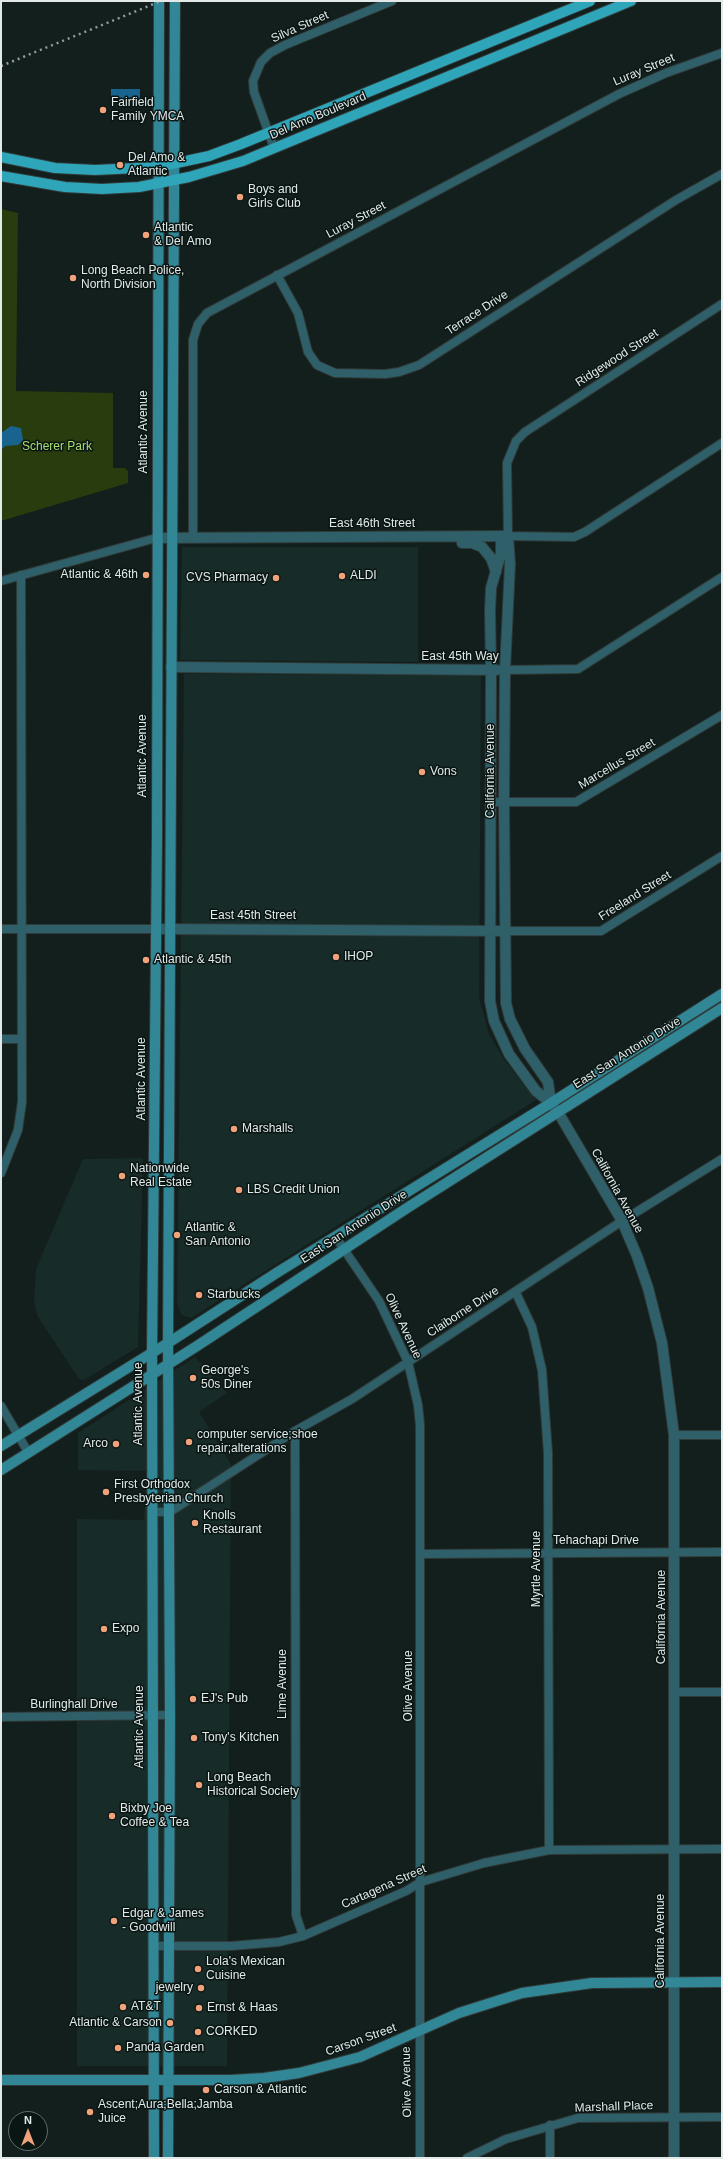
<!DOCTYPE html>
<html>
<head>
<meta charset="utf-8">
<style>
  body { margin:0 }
  #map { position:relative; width:723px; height:2159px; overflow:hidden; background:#131f1d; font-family:Arial,sans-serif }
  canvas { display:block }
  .frame { position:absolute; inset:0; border:2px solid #e2e9e8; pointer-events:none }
  .north { position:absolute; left:8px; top:2111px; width:40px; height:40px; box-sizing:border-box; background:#0a1614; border:1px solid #606a69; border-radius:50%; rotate:0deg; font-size:11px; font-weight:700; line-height:16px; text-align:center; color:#e2e9e8 }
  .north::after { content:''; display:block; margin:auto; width:14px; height:18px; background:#f0a27a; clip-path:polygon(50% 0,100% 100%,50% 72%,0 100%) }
</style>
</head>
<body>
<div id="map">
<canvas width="723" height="2159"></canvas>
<div class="frame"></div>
<div class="north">N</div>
</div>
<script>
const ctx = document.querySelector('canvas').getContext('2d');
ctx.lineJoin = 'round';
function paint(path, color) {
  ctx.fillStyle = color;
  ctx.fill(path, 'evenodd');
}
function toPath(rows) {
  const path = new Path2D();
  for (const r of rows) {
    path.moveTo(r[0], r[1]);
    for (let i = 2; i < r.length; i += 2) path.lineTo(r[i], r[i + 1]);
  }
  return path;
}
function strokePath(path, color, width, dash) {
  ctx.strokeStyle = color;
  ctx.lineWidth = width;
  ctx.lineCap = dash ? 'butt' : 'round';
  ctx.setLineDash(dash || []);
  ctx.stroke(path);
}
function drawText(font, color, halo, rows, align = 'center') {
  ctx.font = font + ' Arial,sans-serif';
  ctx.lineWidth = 3;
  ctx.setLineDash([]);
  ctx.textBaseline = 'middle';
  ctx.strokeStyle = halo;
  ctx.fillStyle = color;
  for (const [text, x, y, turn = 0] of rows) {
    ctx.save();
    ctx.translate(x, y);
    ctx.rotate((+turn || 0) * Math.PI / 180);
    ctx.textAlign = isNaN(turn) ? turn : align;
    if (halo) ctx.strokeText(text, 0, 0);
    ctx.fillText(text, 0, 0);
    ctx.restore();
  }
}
const built = toPath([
  [182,547,418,547,418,662,180,660],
  [184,674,481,675,479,997,489,1034,503,1058,536,1100,191,1318,181,1315,177,1302],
  [143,1158,138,1347,84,1380,79,1379,38,1317,34,1303,36,1269,83,1159],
  [195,1357,227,1393,199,1412,231,1464,227,2066,77,2066,77,1519,144,1520,147,1471,78,1470,78,1433]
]);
const green = toPath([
  [1,209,18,213,16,391,113,393,113,468,125,468,128,471,128,483,1,521]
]);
const water = toPath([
  [111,89,140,89,140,101,111,101],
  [11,426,21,428,23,440,18,445,5,446,1,450,1,433]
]);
const minor = toPath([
  [274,148,254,92,253,81,261,62,270,53,285,45,392,1],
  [277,275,298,313,308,352,317,365,335,373,385,374,399,372,419,365,676,200,722,174],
  [722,304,525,432,516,441,507,463,508,536,574,537,585,532,722,443],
  [193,537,193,340,198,324,207,313,619,94,666,73,722,53],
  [1,581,156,538],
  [505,670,578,669,722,577],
  [490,802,576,802,722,715],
  [1,929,156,929],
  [505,931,601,931,722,856],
  [1,1039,21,1039],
  [1,1173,18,1130,22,1102,21,575],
  [335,1236,379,1301,408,1362,418,1405,420,1425,420,2158],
  [516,1293,532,1327,542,1370,548,1453,549,1850],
  [1,1406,28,1452],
  [295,1431,296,1915,303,1936],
  [674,1435,722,1435],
  [152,1512,170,1512,295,1431,352,1399,622,1221,722,1159],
  [422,1554,722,1552],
  [675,1692,722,1692],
  [1,1717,170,1715],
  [153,1946,231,1946,279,1942,303,1936,406,1891,421,1882,484,1863,549,1850,722,1849],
  [467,2158,506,2139,578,2118,722,2117],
  [550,2158,550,2125]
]);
const tertiary = toPath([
  [501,536,501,553,491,588,490,611,491,670,490,1001,494,1021,509,1054,536,1091,551,1103,558,1112,622,1221,637,1256,648,1288,662,1343,674,1435,674,2158],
  [156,538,508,536,510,564,505,670,504,803,506,1003,510,1019,525,1049,548,1082,551,1103],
  [462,543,472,543,482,547,491,558,496,572],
  [171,667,497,670],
  [156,929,505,931]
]);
const secondary = toPath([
  [1,1446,168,1343,278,1272,551,1103,722,994],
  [1,1470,197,1346,407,1208,722,1008],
  [1,2080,231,2080,264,2078,299,2073,360,2057,459,2013,522,1993,592,1983,722,1982],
  [154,2158,152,1352,157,839,159,1],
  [168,2158,170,1715,168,1343,175,1]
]);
const primary = toPath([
  [1,157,55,168,95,170,158,167,209,156,241,144,590,1],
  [1,176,65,187,102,189,139,187,189,177,243,161,631,1]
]);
const rail = toPath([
  [1,66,161,1]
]);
const markers = [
  [103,110,4,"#f0a27a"],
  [120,165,4,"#f0a27a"],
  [240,197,4,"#f0a27a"],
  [146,235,4,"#f0a27a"],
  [73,278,4,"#f0a27a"],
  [146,575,4,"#f0a27a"],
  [342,576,4,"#f0a27a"],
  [276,578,4,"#f0a27a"],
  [422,772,4,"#f0a27a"],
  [336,957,4,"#f0a27a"],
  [146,960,4,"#f0a27a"],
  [234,1129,4,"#f0a27a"],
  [122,1176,4,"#f0a27a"],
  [239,1190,4,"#f0a27a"],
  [177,1235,4,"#f0a27a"],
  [199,1295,4,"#f0a27a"],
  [193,1378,4,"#f0a27a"],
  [189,1442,4,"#f0a27a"],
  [116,1444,4,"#f0a27a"],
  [106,1492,4,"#f0a27a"],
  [195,1523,4,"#f0a27a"],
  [104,1629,4,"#f0a27a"],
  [193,1699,4,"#f0a27a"],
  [194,1738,4,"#f0a27a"],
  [199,1785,4,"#f0a27a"],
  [112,1816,4,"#f0a27a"],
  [114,1921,4,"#f0a27a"],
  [198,1969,4,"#f0a27a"],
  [201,1988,4,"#f0a27a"],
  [123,2007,4,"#f0a27a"],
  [199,2008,4,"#f0a27a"],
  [170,2023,4,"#f0a27a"],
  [198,2032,4,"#f0a27a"],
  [118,2048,4,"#f0a27a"],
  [206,2090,4,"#f0a27a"],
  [90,2112,4,"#f0a27a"]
];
const streetNames = [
  ["Silva Street",300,27,-24],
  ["Luray Street",644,70,-23],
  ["Del Amo Boulevard",318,116,-23],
  ["Luray Street",356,220,-28],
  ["Terrace Drive",477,313,-33],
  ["Ridgewood Street",617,358,-33],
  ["Atlantic Avenue",144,432,-90],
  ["East 46th Street",372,524],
  ["East 45th Way",460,657],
  ["Atlantic Avenue",143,756,-90],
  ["Marcellus Street",617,764,-31],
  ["California Avenue",491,771,-90],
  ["Freeland Street",635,896,-32],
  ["East 45th Street",253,916],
  ["East San Antonio Drive",627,1053,-32],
  ["Atlantic Avenue",142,1079,-90],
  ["California Avenue",617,1191,61],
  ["East San Antonio Drive",354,1227,-33],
  ["Claiborne Drive",463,1312,-33],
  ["Olive Avenue",403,1326,65],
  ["Atlantic Avenue",139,1404,-90],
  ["Tehachapi Drive",596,1541],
  ["Myrtle Avenue",537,1569,-90],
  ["California Avenue",662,1617,-90],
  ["Lime Avenue",283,1684,-90],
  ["Olive Avenue",409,1686,-90],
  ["Burlinghall Drive",74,1705],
  ["Atlantic Avenue",140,1727,-90],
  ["Cartagena Street",384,1887,-24],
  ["California Avenue",661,1941,-90],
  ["Carson Street",361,2040,-20],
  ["Olive Avenue",407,2082,-91],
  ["Marshall Place",614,2107,-2]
];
const poiNames = [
  ["Fairfield",111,103],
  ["Family YMCA",111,117],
  ["Del Amo &",128,158],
  ["Atlantic",128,172],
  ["Boys and",248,190],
  ["Girls Club",248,204],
  ["Atlantic",154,228],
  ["& Del Amo",154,242],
  ["Long Beach Police,",81,271],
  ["North Division",81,285],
  ["Atlantic & 46th",138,575,"right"],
  ["ALDI",350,576],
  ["CVS Pharmacy",268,578,"right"],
  ["Vons",430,772],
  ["IHOP",344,957],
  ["Atlantic & 45th",154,960],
  ["Marshalls",242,1129],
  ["Nationwide",130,1169],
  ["Real Estate",130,1183],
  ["LBS Credit Union",247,1190],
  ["Atlantic &",185,1228],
  ["San Antonio",185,1242],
  ["Starbucks",207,1295],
  ["George's",201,1371],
  ["50s Diner",201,1385],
  ["computer service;shoe",197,1435],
  ["repair;alterations",197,1449],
  ["Arco",108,1444,"right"],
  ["First Orthodox",114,1485],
  ["Presbyterian Church",114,1499],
  ["Knolls",203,1516],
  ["Restaurant",203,1530],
  ["Expo",112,1629],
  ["EJ's Pub",201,1699],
  ["Tony's Kitchen",202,1738],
  ["Long Beach",207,1778],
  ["Historical Society",207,1792],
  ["Bixby Joe",120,1809],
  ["Coffee & Tea",120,1823],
  ["Edgar & James",122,1914],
  ["- Goodwill",122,1928],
  ["Lola's Mexican",206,1962],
  ["Cuisine",206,1976],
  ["jewelry",193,1988,"right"],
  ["AT&T",131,2007],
  ["Ernst & Haas",207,2008],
  ["Atlantic & Carson",162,2023,"right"],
  ["CORKED",206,2032],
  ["Panda Garden",126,2048],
  ["Carson & Atlantic",214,2090],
  ["Ascent;Aura;Bella;Jamba",98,2105],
  ["Juice",98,2119]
];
const parkNames = [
  ["Scherer Park",57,447]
];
paint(built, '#172b28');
paint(green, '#283c0d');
paint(water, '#19648f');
strokePath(minor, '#303b39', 10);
strokePath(tertiary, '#303b39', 12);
strokePath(secondary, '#303b39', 12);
strokePath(primary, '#303b39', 12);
strokePath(minor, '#2f606a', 8);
strokePath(tertiary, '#2f606a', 10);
strokePath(secondary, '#328797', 10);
strokePath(primary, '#2fa5ba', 10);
strokePath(rail, '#949d9c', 2.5, [2, 4]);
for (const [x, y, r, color] of markers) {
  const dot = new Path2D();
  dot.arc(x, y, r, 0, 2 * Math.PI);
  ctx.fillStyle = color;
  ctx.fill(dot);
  strokePath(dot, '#0a1614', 1.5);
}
drawText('12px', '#e2e9e8', '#0a1614', streetNames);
drawText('12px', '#e2e9e8', '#0a1614', poiNames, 'left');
drawText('12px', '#a9de6e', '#0a1614', parkNames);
</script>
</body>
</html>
